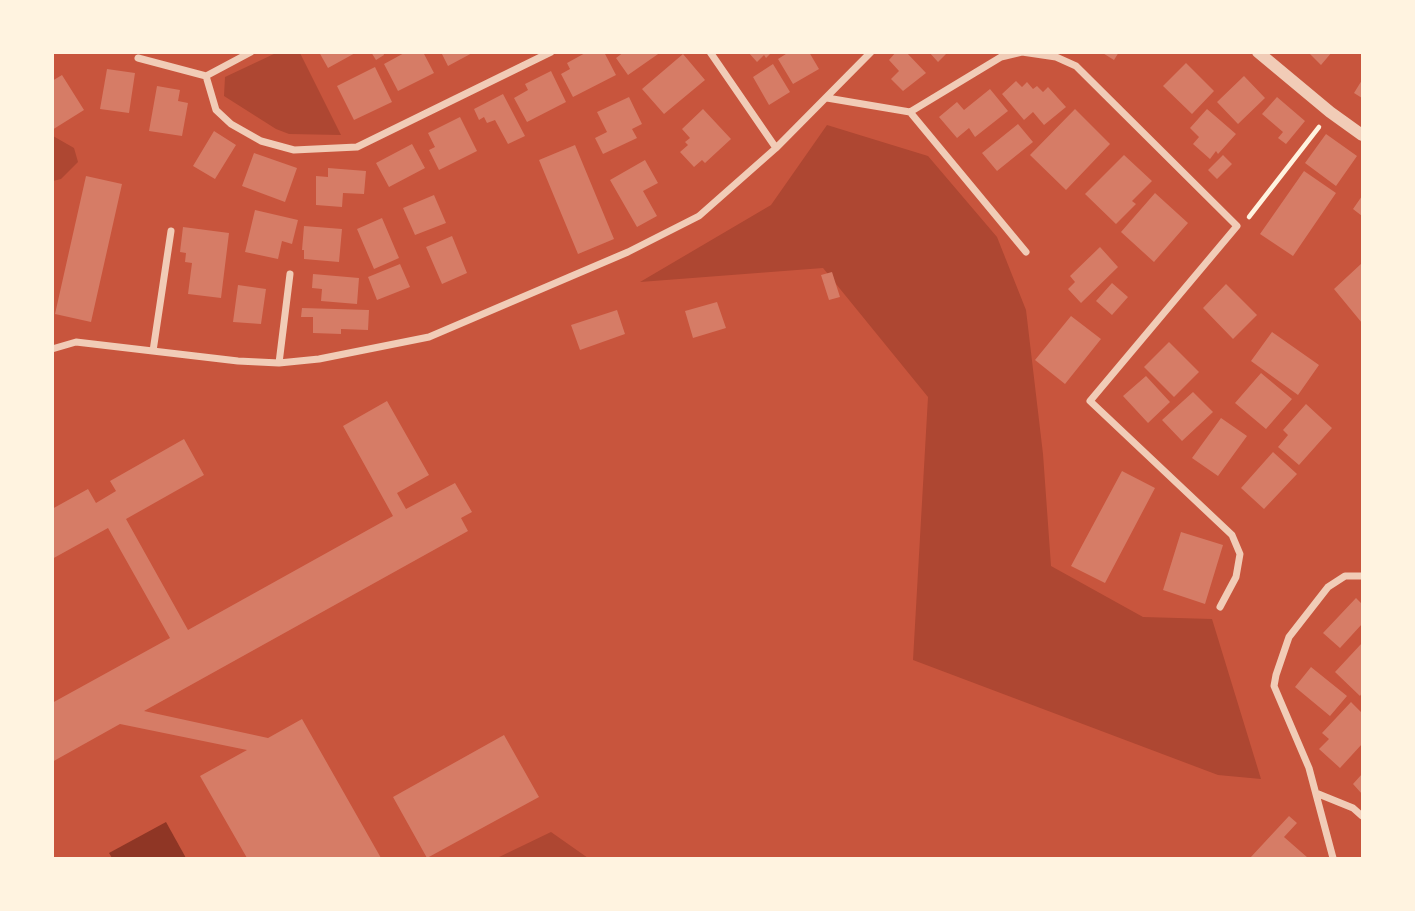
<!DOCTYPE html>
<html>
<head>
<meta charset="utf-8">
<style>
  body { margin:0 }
  #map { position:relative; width:1415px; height:911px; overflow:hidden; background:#c8553d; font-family:Montserrat,sans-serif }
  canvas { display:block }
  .frame { position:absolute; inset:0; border:54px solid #fff3e0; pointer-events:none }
</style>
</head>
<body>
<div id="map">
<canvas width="1415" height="911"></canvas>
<div class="frame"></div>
</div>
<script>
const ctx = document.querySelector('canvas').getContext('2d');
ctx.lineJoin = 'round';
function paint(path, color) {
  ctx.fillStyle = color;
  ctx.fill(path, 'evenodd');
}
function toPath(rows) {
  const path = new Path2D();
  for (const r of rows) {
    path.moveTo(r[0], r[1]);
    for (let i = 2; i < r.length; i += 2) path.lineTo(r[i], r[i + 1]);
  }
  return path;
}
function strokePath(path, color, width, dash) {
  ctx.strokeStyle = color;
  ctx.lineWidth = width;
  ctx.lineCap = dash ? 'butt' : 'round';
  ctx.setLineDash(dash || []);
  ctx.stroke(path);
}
const green = toPath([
  [276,53,300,53,341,135,289,134,276,129,224,96,225,77],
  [827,125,928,156,997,237,1026,310,1043,454,1051,566,1143,617,1212,619,1261,779,1218,775,913,660,928,397,823,268,640,282,771,205],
  [53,136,74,148,78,162,61,179,53,181],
  [551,832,588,858,497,858]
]);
const water = toPath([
  [166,822,186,858,112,858,109,853]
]);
const building = toPath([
  [319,52,357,52,328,68],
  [371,52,383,52,384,55,376,60],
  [406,52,423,52,434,73,398,91,384,64],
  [441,52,474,52,448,66],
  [587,52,604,52,616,75,573,97,561,74,570,69,567,63],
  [624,52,661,52,628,75,616,58],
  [748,52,772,52,766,58,764,55,757,62],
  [789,52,809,52,819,69,793,84,778,59],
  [896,52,906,52,926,73,903,91,891,79,899,71,889,60],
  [929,52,948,52,938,62],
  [1101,52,1119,52,1114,60],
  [1308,52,1332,52,1321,65],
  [683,54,705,80,664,114,642,89],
  [1186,63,1214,91,1192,114,1163,86],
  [773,64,790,92,769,105,753,77],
  [375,67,392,102,354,120,337,86],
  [107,69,135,73,129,113,100,109],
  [551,71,566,102,527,122,514,98,528,90,525,84],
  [62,75,84,110,52,130,52,81],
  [1244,76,1265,98,1238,124,1217,102],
  [1362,80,1362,98,1354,93],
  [1016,81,1022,87,1027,82,1033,89,1037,86,1043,92,1048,87,1066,107,1044,125,1033,112,1024,120,1002,94],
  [157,86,180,90,178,101,188,103,182,136,149,131],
  [990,89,1008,111,975,137,969,128,957,138,939,117,957,102,964,110],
  [503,94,525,136,508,144,495,120,487,123,484,117,479,120,474,109],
  [629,97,642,124,632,129,637,138,603,154,595,138,607,132,597,112],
  [1277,97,1305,121,1286,144,1278,138,1283,132,1262,114],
  [703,109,731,139,705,163,702,160,694,167,680,152,688,145,685,142,690,138,682,129],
  [1075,109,1110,144,1066,190,1030,155],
  [1207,109,1236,134,1218,154,1216,151,1210,159,1193,144,1199,137,1190,128],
  [460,117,477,151,439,170,429,150,435,147,428,133],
  [1018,124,1033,142,997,171,982,153],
  [214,131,236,145,215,179,193,166],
  [1326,134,1357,156,1336,186,1305,163],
  [412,144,425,168,389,187,376,163],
  [575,145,614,239,578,254,539,160],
  [254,153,297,168,285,202,242,186],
  [1124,155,1152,181,1132,201,1136,204,1116,224,1085,194],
  [1223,155,1232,164,1217,179,1208,170],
  [645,160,658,183,643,191,657,216,637,227,610,180],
  [328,168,366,171,364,194,343,193,342,207,316,205,316,176,328,177],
  [1304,171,1336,193,1293,256,1260,234],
  [86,176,122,184,91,322,55,314],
  [1155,193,1188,223,1154,262,1121,232],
  [434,195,446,223,415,235,403,208],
  [1362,196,1362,216,1353,209],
  [255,210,298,220,292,244,282,241,278,259,245,252],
  [382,218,399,258,374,269,357,229],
  [304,226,342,229,339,262,304,259,304,250,302,250],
  [183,227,229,233,221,298,188,294,192,263,185,262,186,253,180,252],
  [452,236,467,273,442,284,426,247],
  [1100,247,1118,267,1081,303,1068,289,1075,282,1070,276],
  [1362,263,1362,323,1334,289],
  [400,264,410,287,377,300,368,277],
  [832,272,840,297,829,300,821,275],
  [313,274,359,278,357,304,321,301,322,289,312,288],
  [1112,283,1128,297,1112,315,1096,301],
  [1226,284,1257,315,1233,339,1203,308],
  [238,285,266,289,261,324,233,322],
  [717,302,726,328,693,338,685,311],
  [302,308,369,310,368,330,341,329,341,334,313,333,313,317,301,317],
  [617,310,625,334,580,350,571,325],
  [1071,316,1101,339,1065,384,1035,360],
  [1272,332,1319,365,1298,395,1251,361],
  [1169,342,1199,372,1174,397,1144,367],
  [1261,373,1292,399,1266,429,1235,403],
  [1146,376,1170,402,1148,423,1123,396],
  [1193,392,1213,412,1182,441,1162,420],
  [387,401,429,475,397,493,406,509,455,483,472,512,461,518,468,531,144,711,268,738,302,719,381,858,247,858,200,776,247,750,120,724,52,762,52,703,170,638,108,528,52,559,52,509,88,489,96,503,116,491,110,481,184,439,204,475,126,519,188,630,393,516,343,426],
  [1306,404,1332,428,1299,465,1278,447,1288,435,1283,430],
  [1221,418,1247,436,1218,476,1192,458],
  [1273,452,1297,474,1264,509,1241,488],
  [1122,471,1155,488,1105,583,1071,566],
  [1181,532,1223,545,1205,604,1163,590],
  [1356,598,1362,604,1362,624,1340,648,1323,633],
  [1362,643,1362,693,1360,696,1335,672],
  [1311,667,1347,696,1330,716,1295,687],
  [1351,702,1362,713,1362,744,1340,768,1319,749,1329,739,1322,733],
  [504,735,539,797,427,858,393,797],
  [1362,774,1362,794,1353,784],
  [1289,816,1297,823,1284,837,1308,858,1250,858]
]);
const path = toPath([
  [1249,217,1319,127]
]);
const minor = toPath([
  [710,52,776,148],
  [138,58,206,76,216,110,231,124,261,141,294,150,357,147,551,52],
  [206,76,251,52],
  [827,98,910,112,1001,57,1022,52,1056,57,1076,66,1237,226,1090,401,1232,535,1240,554,1236,577,1220,607],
  [910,112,1026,252],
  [52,349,76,342,238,361,279,363,319,359,429,337,628,252,699,216,776,148,871,52],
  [153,351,171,231],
  [279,363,290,274],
  [1316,793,1353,808,1362,816],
  [1333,858,1309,768,1274,686,1276,675,1289,637,1328,587,1345,576,1362,576]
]);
const tertiary = toPath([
  [1258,52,1330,112,1362,135]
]);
paint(green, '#ae4732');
paint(water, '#8f3625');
paint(building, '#d67c66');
strokePath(path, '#fff3e0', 4.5);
strokePath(minor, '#f1ccb7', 7);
strokePath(tertiary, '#f1ccb7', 12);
</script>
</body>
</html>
